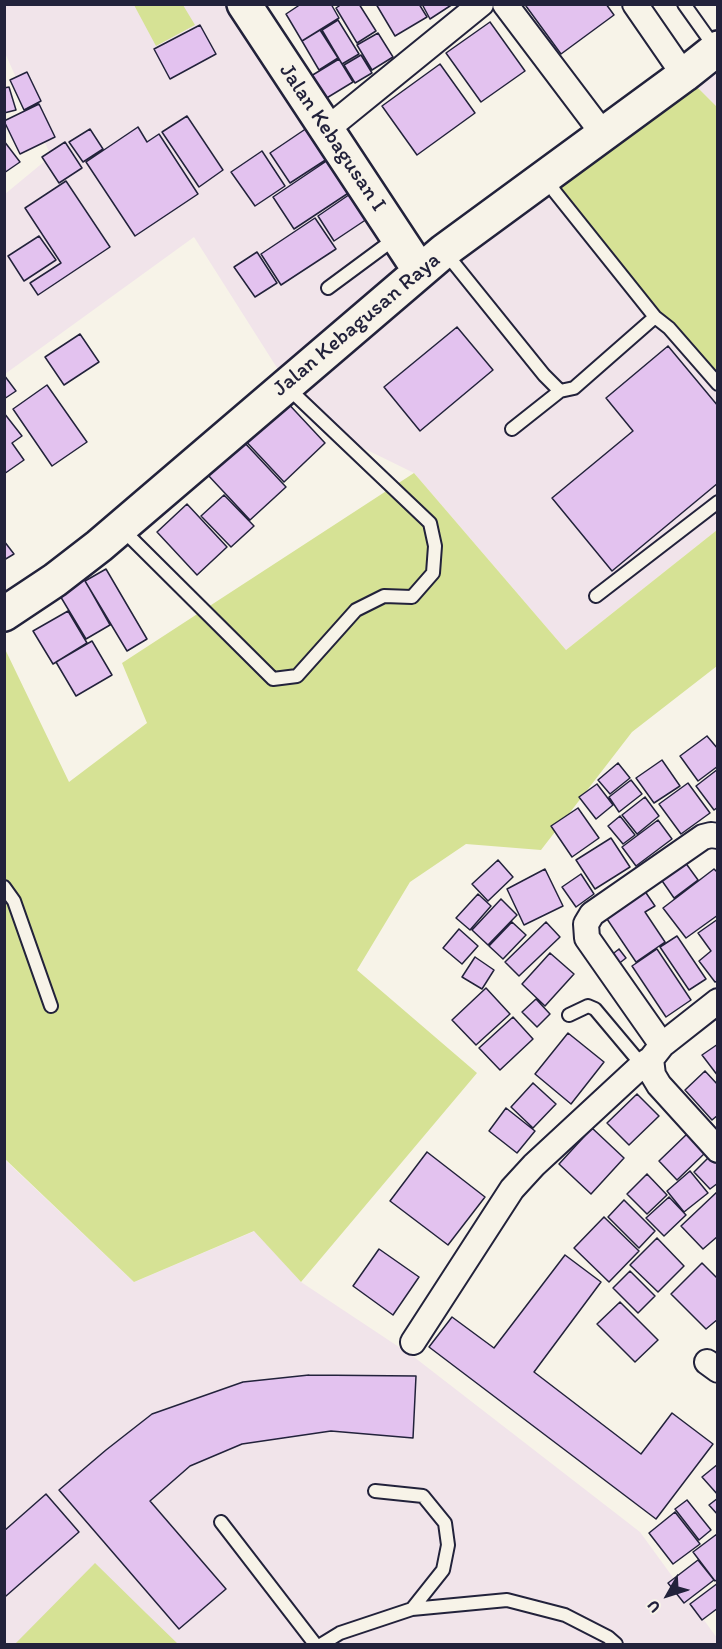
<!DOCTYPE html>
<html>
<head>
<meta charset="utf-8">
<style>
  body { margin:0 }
  #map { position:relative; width:722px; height:1649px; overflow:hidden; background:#f7f3e8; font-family:Itim,sans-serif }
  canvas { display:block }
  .frame { position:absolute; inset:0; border:6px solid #22223b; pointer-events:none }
  .north { position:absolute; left:638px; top:1565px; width:60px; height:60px; -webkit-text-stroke:4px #f7f3e8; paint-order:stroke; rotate:231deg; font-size:16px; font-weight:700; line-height:24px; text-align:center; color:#22223b }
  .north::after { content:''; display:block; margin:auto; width:21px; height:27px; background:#22223b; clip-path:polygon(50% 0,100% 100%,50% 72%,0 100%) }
</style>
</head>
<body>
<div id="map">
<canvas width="722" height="1649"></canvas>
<div class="frame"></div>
<div class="north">U</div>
</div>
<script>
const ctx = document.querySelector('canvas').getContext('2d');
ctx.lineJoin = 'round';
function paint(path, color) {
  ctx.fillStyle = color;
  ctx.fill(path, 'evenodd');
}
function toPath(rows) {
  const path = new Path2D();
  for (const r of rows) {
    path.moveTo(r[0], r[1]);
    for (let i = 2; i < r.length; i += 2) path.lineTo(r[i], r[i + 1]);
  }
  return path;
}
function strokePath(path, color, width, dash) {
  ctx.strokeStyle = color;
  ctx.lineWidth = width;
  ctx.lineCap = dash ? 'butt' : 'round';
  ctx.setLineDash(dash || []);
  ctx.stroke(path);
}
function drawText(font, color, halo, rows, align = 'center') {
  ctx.font = font + ' Itim,sans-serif';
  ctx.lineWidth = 4.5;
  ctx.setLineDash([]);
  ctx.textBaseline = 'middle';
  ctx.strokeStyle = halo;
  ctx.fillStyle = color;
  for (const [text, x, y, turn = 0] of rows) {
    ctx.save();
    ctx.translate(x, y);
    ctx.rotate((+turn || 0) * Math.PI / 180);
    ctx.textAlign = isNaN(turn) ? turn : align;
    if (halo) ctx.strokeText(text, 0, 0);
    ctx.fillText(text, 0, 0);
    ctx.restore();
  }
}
const built = toPath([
  [5,5,250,5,430,277,554,191,717,385,717,530,566,650,414,473,312,423,194,237,5,374,5,194,51,156,5,53],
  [717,58,717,107,689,79],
  [4,1159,134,1282,255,1231,301,1282,414,1357,640,1532,717,1638,717,1644,5,1644]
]);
const green = toPath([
  [134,5,183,5,195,25,156,46],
  [689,79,717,107,717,385,554,191],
  [414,473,566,650,717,530,717,666,632,732,541,850,466,844,410,882,357,970,477,1073,301,1282,254,1231,134,1282,5,1159,4,647,69,782,147,723,122,663],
  [95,1563,146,1613,178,1644,15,1644]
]);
const building = toPath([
  [301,4,331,4,339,18,302,41,286,14,301,4],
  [342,4,359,4,376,31,357,43,336,8,342,4],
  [376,4,419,4,427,17,395,36,376,4],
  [422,4,453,4,430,19,422,4],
  [528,4,606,4,614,15,561,54,526,6,528,4],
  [338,20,359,54,342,64,322,30,338,20],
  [490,22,525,71,481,102,446,53,490,22],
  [200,25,216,54,170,79,154,49,200,25],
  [320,30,338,58,319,70,302,41,320,30],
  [378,33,393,57,372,70,357,45,378,33],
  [361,55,372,73,355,83,344,65,361,55],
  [339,59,353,82,325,99,311,76,339,59],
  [440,64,475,113,417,155,382,106,440,64],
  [27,72,41,101,24,110,10,80,27,72],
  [9,87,16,110,4,113,4,88,9,87],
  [39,104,55,137,20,154,4,121,39,104],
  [187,116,223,170,199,187,162,132,187,116],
  [138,127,147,142,159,134,198,194,135,236,86,162,138,127],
  [307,128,327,159,290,183,270,153,307,128],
  [90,129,103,149,83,162,69,142,90,129],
  [4,141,20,162,4,173,4,141],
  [65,142,82,168,59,183,42,157,65,142],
  [262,151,285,186,255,206,231,172,262,151],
  [331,158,353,190,294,229,273,197,331,158],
  [66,181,110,247,38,295,30,283,61,263,25,208,66,181],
  [356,190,373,215,334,241,318,216,356,190],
  [315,218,336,249,281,285,261,254,315,218],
  [39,236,56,260,24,281,8,256,39,236],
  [257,252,277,283,255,297,234,267,257,252],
  [457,327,493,370,420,431,384,387,457,327],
  [80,334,99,362,64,385,45,357,80,334],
  [668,346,718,406,718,483,612,571,552,498,633,431,606,398,668,346],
  [4,375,16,391,4,399,4,375],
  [47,385,87,442,52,466,13,409,47,385],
  [283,398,325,443,284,482,241,436,283,398],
  [4,413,22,436,12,443,24,460,4,474,4,413],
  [243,441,286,487,250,520,207,474,243,441],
  [224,495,254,526,231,547,201,516,224,495],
  [187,504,227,547,197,575,157,532,187,504],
  [4,541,14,554,4,560,4,541],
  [106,569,147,639,127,651,85,581,106,569],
  [84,579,110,625,86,639,59,594,84,579],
  [68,611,87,643,53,664,33,631,68,611],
  [92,641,112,675,76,696,56,662,92,641],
  [707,736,718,749,718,766,698,781,680,756,707,736],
  [662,760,680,786,654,803,636,778,662,760],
  [618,763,630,778,610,794,598,780,618,763],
  [718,769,718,807,714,810,696,786,718,769],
  [631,780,642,794,619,812,609,797,631,780],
  [688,783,710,813,681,834,659,804,688,783],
  [597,784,613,805,596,819,579,797,597,784],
  [645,797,659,816,637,834,622,815,645,797],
  [578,808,599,838,572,857,551,826,578,808],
  [620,816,635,835,623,844,608,826,620,816],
  [658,820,672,839,636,866,622,847,658,820],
  [611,838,630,867,595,889,576,860,611,838],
  [682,858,698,880,674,898,658,875,682,858],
  [498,860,513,877,488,901,472,884,498,860],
  [545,869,563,906,524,925,507,889,545,869],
  [714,869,718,873,718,915,686,938,663,908,714,869],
  [581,874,594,894,576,907,562,887,581,874],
  [642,887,655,906,645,912,665,942,636,962,603,913,642,887],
  [478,894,491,906,470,930,456,918,478,894],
  [501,899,517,915,488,945,472,930,501,899],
  [718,919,718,981,715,982,699,961,711,951,698,933,718,919],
  [512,922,526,935,503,959,489,946,512,922],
  [546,922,560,937,519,976,505,962,546,922],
  [459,929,478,946,462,964,443,948,459,929],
  [677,936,706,979,689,990,660,947,677,936],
  [619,949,626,958,612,969,605,960,619,949],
  [657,949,691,1000,666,1017,632,966,657,949],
  [550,953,574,974,545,1006,522,984,550,953],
  [475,957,494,970,482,989,462,977,475,957],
  [486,988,510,1014,476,1045,452,1020,486,988],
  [536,999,550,1014,537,1027,522,1012,536,999],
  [513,1017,533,1039,500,1070,479,1048,513,1017],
  [568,1033,604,1062,571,1104,535,1074,568,1033],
  [718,1044,718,1076,702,1055,718,1044],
  [705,1071,718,1085,718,1115,712,1120,685,1090,705,1071],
  [533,1083,556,1104,533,1128,511,1107,533,1083],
  [637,1094,659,1116,629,1145,607,1123,637,1094],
  [506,1108,535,1131,517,1153,489,1131,506,1108],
  [592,1128,624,1158,591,1194,559,1164,592,1128],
  [687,1134,705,1153,677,1180,659,1161,687,1134],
  [427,1152,485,1197,448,1245,390,1201,427,1152],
  [712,1154,718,1160,718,1183,710,1189,694,1172,712,1154],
  [690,1171,708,1193,684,1212,667,1191,690,1171],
  [647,1174,667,1195,647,1214,627,1194,647,1174],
  [718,1191,718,1236,703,1249,681,1226,718,1191],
  [669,1197,686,1215,664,1236,646,1218,669,1197],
  [624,1200,655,1231,639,1248,608,1217,624,1200],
  [604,1217,639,1251,609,1282,574,1248,604,1217],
  [657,1238,684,1266,658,1292,630,1265,657,1238],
  [379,1249,419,1277,393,1315,353,1286,379,1249],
  [565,1255,601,1282,534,1372,641,1454,672,1413,713,1444,656,1519,429,1347,452,1317,494,1348,565,1255],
  [702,1263,718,1279,718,1319,706,1329,671,1294,702,1263],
  [630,1271,655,1296,638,1313,613,1288,630,1271],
  [620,1302,658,1340,635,1362,597,1324,620,1302],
  [309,1375,416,1376,413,1438,331,1431,242,1444,190,1466,150,1501,226,1589,179,1629,59,1490,106,1450,152,1414,243,1382,309,1375],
  [718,1464,718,1495,702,1477,718,1464],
  [46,1494,79,1532,6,1596,4,1594,4,1531,46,1494],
  [718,1498,718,1515,709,1505,718,1498],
  [687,1500,711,1530,699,1540,675,1509,687,1500],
  [675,1512,700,1544,673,1564,649,1533,675,1512],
  [717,1534,718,1579,715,1581,693,1552,717,1534],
  [698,1560,714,1580,684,1603,668,1583,698,1560],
  [718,1583,718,1608,702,1620,690,1604,718,1583]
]);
const lane = toPath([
  [684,4,716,49],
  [444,251,544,375,560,391,574,388,655,317,555,192,547,178],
  [328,288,397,237],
  [655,317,669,328,718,384],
  [512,429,560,391],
  [121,528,273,679,297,676,356,610,384,596,412,597,433,573,435,546,430,523,286,386],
  [596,596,718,502],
  [4,887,14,901,51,1006],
  [569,1015,588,1006,595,1009,642,1065],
  [375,1491,423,1496,445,1523,448,1545,443,1570,412,1609],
  [221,1522,315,1644],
  [322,1644,340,1633,412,1609,507,1600,565,1615,608,1637,616,1644]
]);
const street = toPath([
  [505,4,604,135],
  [635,4,684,75],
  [326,130,481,4],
  [662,1045,587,938,586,924,592,914,703,837,711,835,718,836],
  [651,1059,653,1075,659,1085,718,1150],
  [413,1342,512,1189,534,1165,642,1065,651,1059,662,1045,718,1001],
  [707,1362,718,1370]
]);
const secondary = toPath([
  [244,4,420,271],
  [4,614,55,580,99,546,444,251,684,75,718,48]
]);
const streetNames = [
  ["Jalan Kebagusan I",332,138,56],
  ["Jalan Kebagusan Raya",357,325,-40]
];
paint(built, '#f1e4ea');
paint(green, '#d6e295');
paint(building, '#e3c2ef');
strokePath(building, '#22223b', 1.5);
strokePath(lane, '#22223b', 16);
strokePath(street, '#22223b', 28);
strokePath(secondary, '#22223b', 38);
strokePath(lane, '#f7f3e8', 12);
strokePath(street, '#f7f3e8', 24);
strokePath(secondary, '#f7f3e8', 33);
drawText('22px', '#22223b', '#f7f3e8', streetNames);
</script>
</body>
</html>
